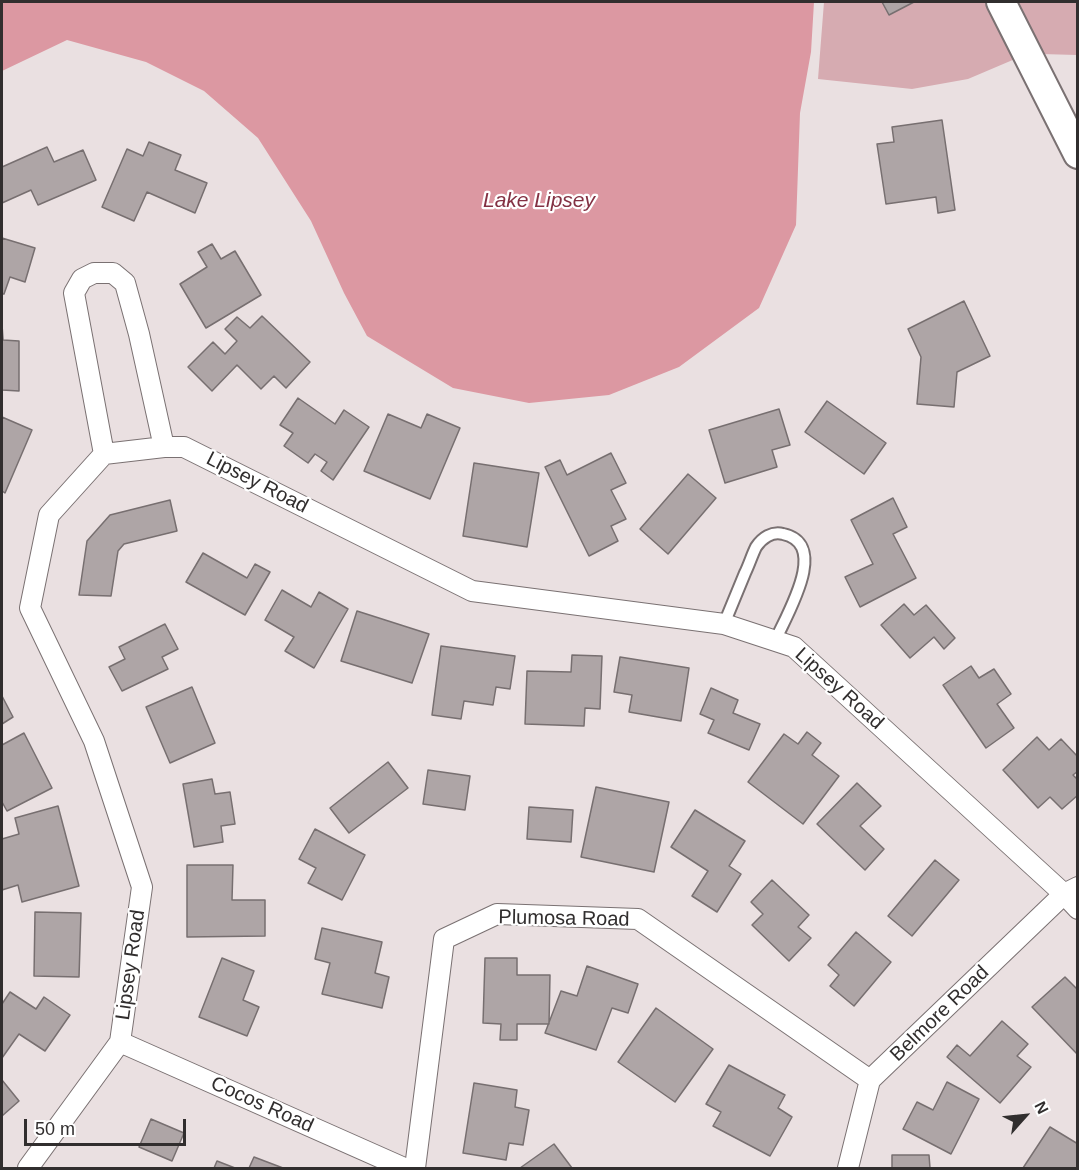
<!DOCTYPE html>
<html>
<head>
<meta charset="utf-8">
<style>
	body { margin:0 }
	#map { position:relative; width:1079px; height:1170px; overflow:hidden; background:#eae0e1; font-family:Arial,sans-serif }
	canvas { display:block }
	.frame { position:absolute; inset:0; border:3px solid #312e2e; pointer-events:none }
	.north { position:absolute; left:995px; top:1086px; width:60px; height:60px; -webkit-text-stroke:4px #fff; paint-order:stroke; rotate:63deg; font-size:16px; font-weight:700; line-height:24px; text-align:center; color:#312e2e }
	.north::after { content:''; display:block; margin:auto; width:21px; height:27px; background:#312e2e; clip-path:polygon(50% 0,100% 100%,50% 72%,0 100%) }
	.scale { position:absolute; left:24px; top:1119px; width:162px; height:27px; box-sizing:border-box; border:3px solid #312e2e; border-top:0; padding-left:8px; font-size:18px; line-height:21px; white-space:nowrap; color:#312e2e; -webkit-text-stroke:4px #fff; paint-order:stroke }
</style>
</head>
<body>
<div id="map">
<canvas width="1079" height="1170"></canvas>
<div class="frame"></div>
<div class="north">N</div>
<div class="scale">50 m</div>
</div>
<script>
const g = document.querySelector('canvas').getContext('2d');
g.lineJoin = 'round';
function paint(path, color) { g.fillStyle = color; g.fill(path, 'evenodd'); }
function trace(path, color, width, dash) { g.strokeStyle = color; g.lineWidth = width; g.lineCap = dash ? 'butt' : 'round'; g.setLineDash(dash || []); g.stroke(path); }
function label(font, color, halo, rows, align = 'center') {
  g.font = font + ' Arial,sans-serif'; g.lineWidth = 4.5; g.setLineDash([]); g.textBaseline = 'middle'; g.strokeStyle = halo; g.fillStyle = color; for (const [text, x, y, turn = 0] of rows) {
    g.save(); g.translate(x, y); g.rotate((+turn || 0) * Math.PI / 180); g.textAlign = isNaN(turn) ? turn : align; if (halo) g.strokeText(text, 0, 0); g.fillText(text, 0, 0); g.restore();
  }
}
paint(new Path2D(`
	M824 2H986L1015 59 968 79 912 89 818 79Z
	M1015 2H1077V55L1041 54Z`), '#d6abb1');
paint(new Path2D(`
	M2 2H814L811 52 800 113 796 225 759 308 679 367 609 395 529 403 453 388 367 336 344 293 311 221 258 138 204 91 146 62 67 40 2 71Z`), '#dc98a2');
const building = new Path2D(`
	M882 2H914L889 15Z
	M942 120 955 210 938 213 936 197 886 204 877 144 894 142 892 127Z
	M149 142 181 155 175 170 207 183 195 213 147 192 134 221 102 207 127 149 143 156Z
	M47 147 54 162 83 150 96 180 38 205 31 190 2 203V167Z
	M2 238 35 248 25 282 10 277 4 294H2Z
	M212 244 221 259 235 251 261 295 206 328 180 284 207 267 198 252Z
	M964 301 990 356 957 372 954 407 917 404 921 357 908 329Z
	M262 316 310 362 286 388 274 376 261 389 237 365 212 391 188 367 213 342 225 354 237 341 225 329 237 317 250 328Z
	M2 324 3 340 19 341V391L2 390Z
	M298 398 335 424 344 410 369 427 333 480 321 471 327 462 315 454 308 463 284 446 293 433 280 425Z
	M827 401 886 443 864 474 805 432Z
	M779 409 790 445 772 450 777 467 725 483 709 430Z
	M388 414 421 428 427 414 460 428 430 499 364 471Z
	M2 417 32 430 5 493 2 491Z
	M611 453 626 483 611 490 626 519 611 526 618 541 589 556 545 467 560 460 567 475Z
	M474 463 539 473 527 547 463 536Z
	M688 474 716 498 668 554 640 529Z
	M893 498 907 527 893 534 916 578 860 607 845 577 873 564 851 520Z
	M170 500 177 531 124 544 118 551 111 596 79 595 87 541 110 515Z
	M203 553 247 578 255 564 270 572 245 615 186 582Z
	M282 590 311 607 319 592 348 609 314 668 285 651 294 637 265 620Z
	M904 604 914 615 926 605 955 638 944 649 934 637 910 658 881 625Z
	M357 611 429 634 412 683 341 661Z
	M165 624 178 649 162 657 168 669 122 691 109 667 125 659 119 647Z
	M441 646 515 656 510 689 496 687 493 705 464 701 461 719 432 715Z
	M572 655 602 656 600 709 585 708 584 726 525 724 527 671 571 672Z
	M620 657 689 668 681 721 629 712 632 695 614 692Z
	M971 666 979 678 994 669 1011 694 997 704 1014 728 986 748 943 685Z
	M192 687 215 743 170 763 146 707Z
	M711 688 738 700 733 713 760 724 749 750 708 733 714 720 700 714Z
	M2 696 13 717 2 724Z
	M807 732 821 743 812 755 839 776 803 824 748 782 784 734 798 744Z
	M24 733 52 788 7 811 2 802V745Z
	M1037 737 1049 750 1061 739 1078 757V771L1073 775 1078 780V795L1062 809 1050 797 1038 808 1003 770Z
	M388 762 408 788 349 833 330 808Z
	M428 770 470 776 465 810 423 804Z
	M212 779 215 794 230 792 235 824 221 826 223 842 194 847 183 784Z
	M857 783 881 806 860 826 884 849 865 870 817 824Z
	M596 787 669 802 654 872 581 857Z
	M58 806 79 886 22 902 18 885 2 890V839L19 834 15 818Z
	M529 807 573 810 571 842 527 839Z
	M695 810 745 841 729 866 741 874 717 912 692 896 708 871 671 847Z
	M315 829 365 855 342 900 308 883 316 868 299 859Z
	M935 860 959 880 912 936 888 916Z
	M187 865H233L232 900H265V936L187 937Z
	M772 880 809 915 798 927 811 938 789 961 752 925 763 914 751 902Z
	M35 912 81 913 79 977 34 976Z
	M322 928 382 942 375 973 389 977 382 1008 322 994 330 963 315 959Z
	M856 932 891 962 854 1006 830 986 839 975 828 965Z
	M222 958 254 971 243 1000 259 1007 247 1036 199 1017Z
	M485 958H517V975H550L549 1024H517V1040H500L501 1024 483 1023Z
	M587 966 638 984 628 1013 612 1008 596 1050 545 1033 561 991 577 996Z
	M1065 977 1078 990V1055L1032 1007Z
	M10 992 36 1009 44 997 70 1015 45 1051 19 1034 2 1058V1004Z
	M656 1008 713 1049 675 1102 618 1062Z
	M1002 1021 1028 1044 1017 1056 1031 1067 1000 1103 947 1057 957 1045 970 1056Z
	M729 1065 785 1095 778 1108 792 1117 770 1156 713 1126 721 1112 706 1104Z
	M2 1080 19 1101 2 1116Z
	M947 1082 979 1099 951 1154 903 1129 917 1102 933 1110Z
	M474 1083 517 1090 515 1107 529 1110 523 1145 509 1143 506 1160 463 1153Z
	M151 1119 184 1133 172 1161 139 1147Z
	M1050 1127 1078 1144V1168H1023Z
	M554 1144 572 1168H520Z
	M892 1155H929L930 1168H892Z
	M254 1157 283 1168H249Z
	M217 1161 235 1168H214Z`);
paint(building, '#aea5a6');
trace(building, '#776f70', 1.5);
const lane = new Path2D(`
	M724 624C731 607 738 590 745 573 749 565 752 555 756 547 762 538 772 531 783 534 830 544 787 614 775 641`);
const street = new Path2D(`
	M104 454 74 293 82 279 94 273H113L125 283 139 334 164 447
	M120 1042 404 1168
	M28 1168 120 1042 142 887 94 741 30 608 49 515 104 454 164 447H184L472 591 724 624 794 647 1064 894 1078 909
	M415 1168 444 939 497 914 638 919 870 1080
	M848 1168 870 1080 1064 894 1078 887`);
const secondary = new Path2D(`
	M1001 2 1078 154`);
trace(lane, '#7a7172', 14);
trace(street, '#7a7172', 22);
trace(secondary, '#7a7172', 32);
trace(lane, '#fff', 10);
trace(street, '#fff', 20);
trace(secondary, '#fff', 28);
label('20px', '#312e2e', '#fff', [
	["Lipsey Road",257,483,27],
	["Lipsey Road",839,689,42],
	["Plumosa Road",564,919,1],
	["Lipsey Road",131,965,-82],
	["Belmore Road",940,1014,-44],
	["Cocos Road",262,1105,24]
]);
label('italic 21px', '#833143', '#fff', [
	["Lake Lipsey",539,201]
]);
</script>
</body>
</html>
